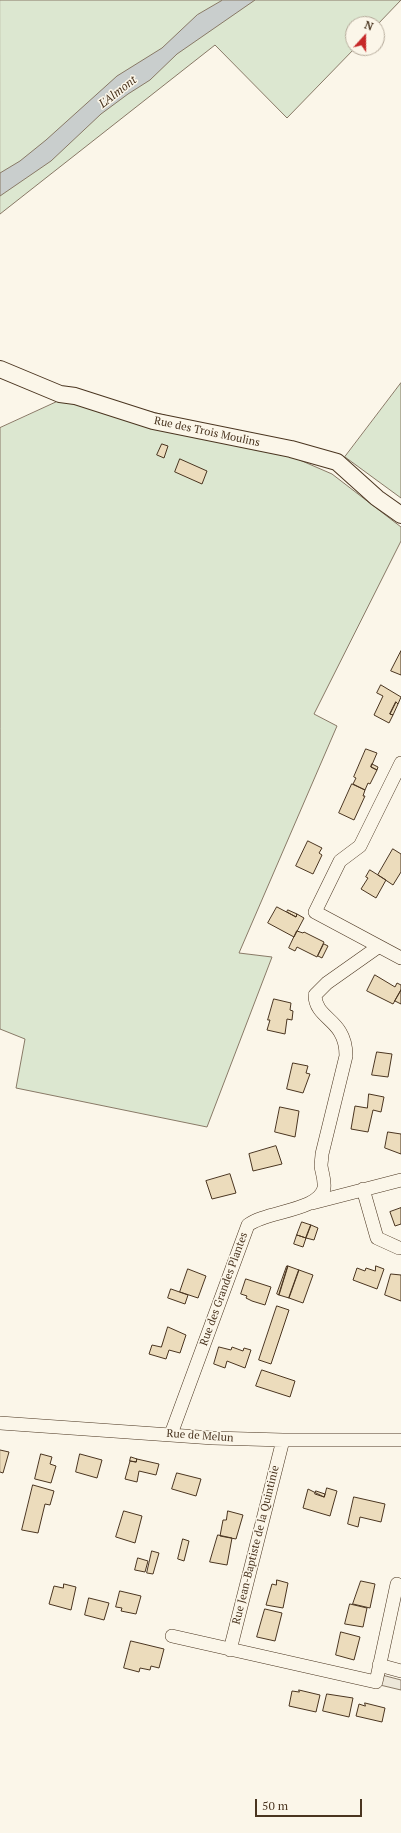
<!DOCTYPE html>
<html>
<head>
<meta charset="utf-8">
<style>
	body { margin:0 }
	#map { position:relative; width:401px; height:1833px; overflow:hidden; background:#fbf6e9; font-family:"PT Serif",serif }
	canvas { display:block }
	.north { position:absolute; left:345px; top:16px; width:40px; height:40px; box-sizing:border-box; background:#fbf6e9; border:1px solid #b4a999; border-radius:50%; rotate:21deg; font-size:11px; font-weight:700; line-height:16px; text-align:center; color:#4a3520 }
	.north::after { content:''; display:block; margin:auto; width:14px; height:18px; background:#c62828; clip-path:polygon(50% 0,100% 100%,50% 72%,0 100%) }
	.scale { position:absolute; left:255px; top:1799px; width:107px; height:18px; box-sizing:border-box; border:2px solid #4a3520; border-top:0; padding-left:5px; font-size:12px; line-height:14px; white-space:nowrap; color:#4a3520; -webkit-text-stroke:3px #fbf6e9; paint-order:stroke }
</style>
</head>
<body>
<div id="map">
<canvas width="401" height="1833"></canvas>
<div class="north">N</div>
<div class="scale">50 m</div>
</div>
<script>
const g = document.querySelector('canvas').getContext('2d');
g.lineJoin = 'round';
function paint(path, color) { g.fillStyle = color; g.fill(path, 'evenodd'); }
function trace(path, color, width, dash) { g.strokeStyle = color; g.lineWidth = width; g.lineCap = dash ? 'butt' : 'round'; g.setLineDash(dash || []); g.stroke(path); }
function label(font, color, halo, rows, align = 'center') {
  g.font = font + ' "PT Serif",serif'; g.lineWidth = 3; g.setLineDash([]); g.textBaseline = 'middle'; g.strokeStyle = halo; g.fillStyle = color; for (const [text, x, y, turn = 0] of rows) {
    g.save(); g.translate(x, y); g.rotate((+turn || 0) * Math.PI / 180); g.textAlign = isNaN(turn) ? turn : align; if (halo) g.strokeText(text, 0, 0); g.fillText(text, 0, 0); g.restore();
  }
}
const green = new Path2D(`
	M0 0H401L377 25 353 24V48H355L287 118 215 45 0 214Z
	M401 383V498L345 457Z
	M76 393 240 434 332 474 401 527V541L314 714 337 726 239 953 272 957 207 1127 16 1088 25 1039 0 1029V428Z`);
paint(green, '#dce7d0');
trace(green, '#887966', 1);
const parking = new Path2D(`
	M382 1675 401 1680V1690L380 1685Z`);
paint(parking, '#ede7d9');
trace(parking, '#887966', 1);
const water = new Path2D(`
	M223 0H255L177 54 150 80 128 94 101 114 51 161 0 196V173L20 161 46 140 117 76 162 48 197 15Z`);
paint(water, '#c9cecd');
trace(water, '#887966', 1);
const building = new Path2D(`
	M162 444 168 446 164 458 157 455Z
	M180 459 207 471 202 484 175 472Z
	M401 651V675L391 671Z
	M381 685 401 697 398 704 396 702 390 714 393 715 389 723 374 715 383 696 377 693Z
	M396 702 398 704 393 715 390 714Z
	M366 749 377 753 371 767 377 770 370 784 368 783 365 790 353 784 356 778 354 777Z
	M372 764 378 767 377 770 371 767Z
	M352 784 365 790 363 796H365L354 820 339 813Z
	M308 841 322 848 319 853 322 855 313 874 296 866Z
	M393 849 401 854V872L393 885 378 875Z
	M370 870 386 880 376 898 361 889 368 878 366 877Z
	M277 907 296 917 297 914 304 918 294 937 268 923Z
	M288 910 297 914 296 917 287 912Z
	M297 931 303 933 304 932 324 942 317 957 297 947 295 951 289 948Z
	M324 944 328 946 322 958 318 956Z
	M375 975 395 987 397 983 401 985V990L393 1004 367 991Z
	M401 990V1004L395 1001Z
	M274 999 291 1003 290 1010 293 1011 292 1020 287 1019 285 1034 267 1030 270 1020H268Z
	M377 1052 392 1054 388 1077 372 1075Z
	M293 1063 308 1066 306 1073 310 1074 303 1093 287 1089Z
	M369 1094 384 1097 381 1112 373 1110 368 1132 351 1129 355 1106 367 1108Z
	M280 1107 299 1111 295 1137 275 1132Z
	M388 1132 401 1134V1154L385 1148Z
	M276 1146 282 1164 253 1171 249 1154Z
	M230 1174 236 1193 212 1199 206 1181Z
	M401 1208V1224L395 1226 390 1212Z
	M302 1222 311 1225 306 1238 297 1235Z
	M311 1225 318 1228 314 1240 306 1238Z
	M297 1235 306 1238 303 1247 294 1244Z
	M287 1266H288L279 1295 277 1294Z
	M288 1266 299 1270 289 1298 279 1295Z
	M376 1266 384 1269 377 1289 353 1280 357 1268 365 1271 366 1268 375 1271Z
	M188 1269 206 1276 198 1298 180 1292Z
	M299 1270 313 1275 303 1303 289 1298Z
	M391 1274 401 1275V1301L385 1295Z
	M246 1279 271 1287 265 1305 252 1301 246 1298 247 1296 241 1294Z
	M171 1289 188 1295 185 1304 168 1298Z
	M277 1306 289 1310 271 1364 259 1360Z
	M168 1327 186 1335 180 1353 169 1350 166 1359 149 1354 152 1345 161 1347Z
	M219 1347 231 1350 232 1347 243 1351 244 1348 251 1350 245 1368 227 1361 225 1368 214 1364Z
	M262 1370 295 1381 290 1397 256 1386Z
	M0 1450 9 1452 3 1473 0 1472Z
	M41 1454 52 1457 50 1464 56 1466 51 1483 35 1479Z
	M80 1454 102 1460 97 1478 76 1472Z
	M131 1457 137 1459 136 1462 130 1461Z
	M137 1459 159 1464 156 1475 139 1471 137 1482 125 1479 130 1461 136 1462Z
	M177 1473 201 1479 196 1496 172 1489Z
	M33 1485 54 1491 50 1505 45 1504 38 1533 22 1530Z
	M327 1488 337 1491 330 1516 303 1508 308 1489 324 1497Z
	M316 1491 325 1494 324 1497 315 1494Z
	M354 1497 385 1504 381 1522 360 1517 358 1527 348 1524Z
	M124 1511 142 1516 135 1543 116 1537Z
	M228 1511 243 1515 236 1539 220 1536 223 1520H226Z
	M218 1535 232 1538 227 1565 210 1562Z
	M183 1539 189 1541 184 1561 178 1559Z
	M152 1551 159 1553 153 1574 147 1573Z
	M138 1558 148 1561 145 1572 135 1570Z
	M277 1580 288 1583 283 1608 266 1605 272 1584 276 1585Z
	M361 1581 375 1584 370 1608 353 1604Z
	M64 1584 76 1587 71 1610 49 1604 54 1586 63 1588Z
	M120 1591 141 1596 136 1614 121 1611 122 1608 116 1607Z
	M89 1598 109 1603 104 1620 85 1615Z
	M350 1604 367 1608 363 1627 345 1624Z
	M265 1609 282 1613 275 1641 257 1637Z
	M341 1632 360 1637 354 1660 336 1655Z
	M131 1641 164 1649 159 1668 151 1666 150 1670 140 1668 139 1672 124 1668Z
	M299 1690 320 1695 316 1712 289 1706 292 1691 299 1692Z
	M327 1694 353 1698 349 1717 323 1711Z
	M365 1703 385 1708 382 1722 356 1716 359 1704 365 1706Z`);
paint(building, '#ecdcbc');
trace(building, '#4a3520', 1);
const minor = new Path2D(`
	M401 763 360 846 340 861 315 912 401 958
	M363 1189 377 1238 399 1248
	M312 1203 401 1180
	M0 1423 213 1438 283 1440H401
	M171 1434 248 1225C266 1211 319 1211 324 1188 325 1180 322 1173 321 1166 321 1162 322 1158 322 1154L346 1056C346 1047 345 1040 340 1032 332 1018 315 1013 315 995L327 983 378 947
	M172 1636 376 1682 397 1584
	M230 1650 283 1440
	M379 1665 401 1671`);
const tertiary = new Path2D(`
	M0 369 60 394 75 396 153 421 291 449 337 462 377 498 401 515`);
trace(minor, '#4a3520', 14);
trace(tertiary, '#4a3520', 18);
trace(minor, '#fbf6e9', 13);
trace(tertiary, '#fbf6e9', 16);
label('11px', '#4a3520', '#fbf6e9', [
	["Rue des Trois Moulins",207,432,12],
	["Rue des Grandes Plantes",224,1289,-70],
	["Rue de Melun",200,1436,4],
	["Rue Jean-Baptiste de la Quintinie",256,1545,-76]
]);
label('italic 12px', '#4a3520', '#fbf6e9', [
	["L'Almont",118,92,-38]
]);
</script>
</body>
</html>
